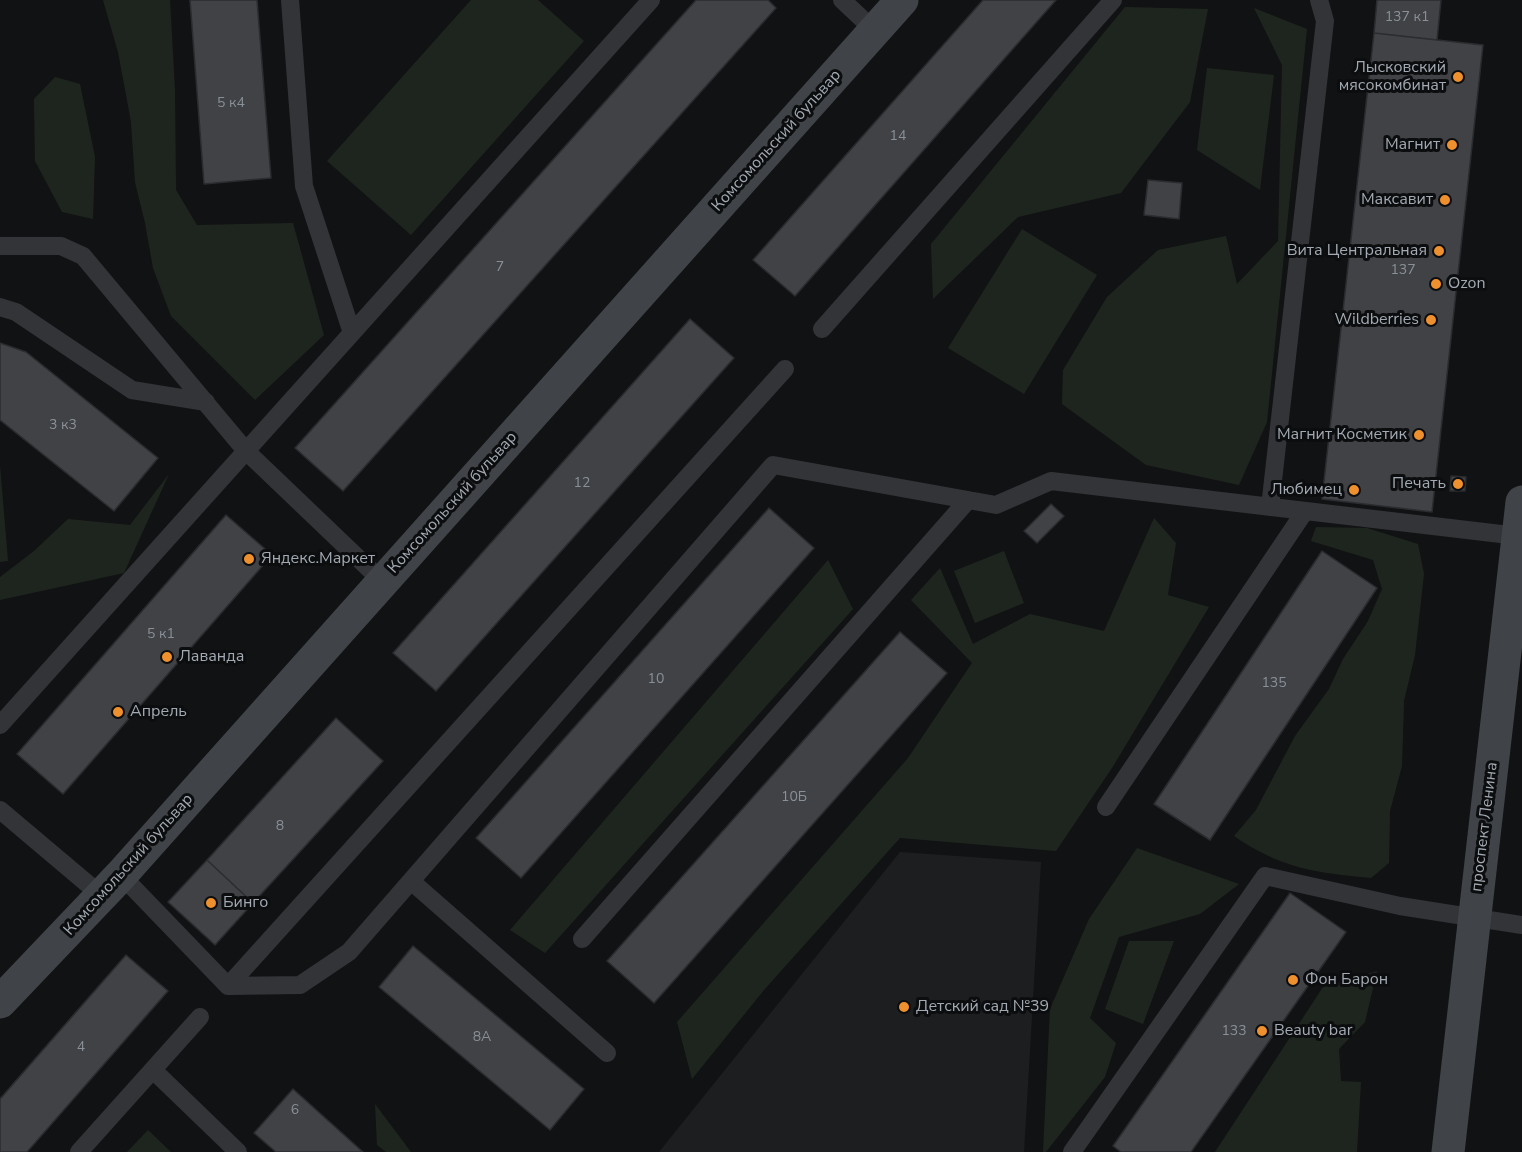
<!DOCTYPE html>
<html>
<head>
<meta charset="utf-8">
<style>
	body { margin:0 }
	canvas { display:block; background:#111213 }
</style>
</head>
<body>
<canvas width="1522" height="1152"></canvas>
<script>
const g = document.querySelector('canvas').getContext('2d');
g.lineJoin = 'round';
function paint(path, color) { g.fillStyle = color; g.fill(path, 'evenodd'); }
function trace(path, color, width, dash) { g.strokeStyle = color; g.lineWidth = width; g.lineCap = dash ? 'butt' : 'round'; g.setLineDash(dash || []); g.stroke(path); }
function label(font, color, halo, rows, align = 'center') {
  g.font = font + ' "Nunito Sans",sans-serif'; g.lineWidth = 6; g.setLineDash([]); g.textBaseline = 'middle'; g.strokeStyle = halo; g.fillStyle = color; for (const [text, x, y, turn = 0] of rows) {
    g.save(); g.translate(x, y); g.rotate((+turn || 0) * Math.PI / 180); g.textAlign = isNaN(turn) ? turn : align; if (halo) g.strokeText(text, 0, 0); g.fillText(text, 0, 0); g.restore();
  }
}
paint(new Path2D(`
	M900 852 1041 862 1024 1152H659Z`), '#1d1e20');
paint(new Path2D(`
	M103 0H170L175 90 176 190 197 225 293 223 324 335 255 400 171 316 153 268 145 223 135 182 131 122 118 52Z
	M471 0H538L584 41 411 235 327 161Z
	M1125 7 1208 9 1190 102 1121 193 1018 217 933 299 931 244Z
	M1254 8 1307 29 1267 422 1239 485 1146 465 1062 404 1063 370 1107 297 1158 250 1226 236 1237 284 1278 241 1282 65Z
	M1207 68 1274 75 1260 190 1197 150Z
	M55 77 80 84 95 157 93 219 62 212 35 161 34 99Z
	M1022 229 1097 275 1024 394 948 348Z
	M0 465 8 561 0 562Z
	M169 474 124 573 0 600V577L34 551 68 519 130 525Z
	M1154 518 1176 543 1168 595 1209 607 1112 768 1056 851 900 838 764 990 692 1079 677 1022 908 758 972 663 911 600 940 568 973 644 1030 614 1104 631Z
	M1316 527 1367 528 1418 544 1424 574 1415 655 1404 701 1402 766 1390 811 1389 863 1371 878C1316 873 1280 868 1234 836L1256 810 1295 736 1329 689 1343 659 1368 621 1382 589 1373 560 1311 541Z
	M1004 551 1024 603 975 623 954 571Z
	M828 560 853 609 545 953 510 930Z
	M1137 848 1239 884 1200 914 1119 937 1090 1018 1116 1043 1105 1077 1046 1152H1043L1050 1009 1089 919Z
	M1129 941H1174L1143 1024 1105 1009Z
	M1377 971 1365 1022 1339 1049 1341 1081 1361 1082 1357 1152H1215L1323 987Z
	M375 1104 411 1152H386L377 1145Z
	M148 1130 171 1152H127Z`), '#1e251e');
const building = new Path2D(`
	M190 0H257L271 178 204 184Z
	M696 0H768L776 8 343 491 295 448Z
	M983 0H1056L795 296 753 260Z
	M1377 0H1441L1437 40 1374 33Z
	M1374 33 1483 45 1432 512 1322 499Z
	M1148 180 1182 183 1179 219 1144 215Z
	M690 319 734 358 436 691 393 653Z
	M0 343 26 352 158 458 114 511 0 420Z
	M1451 476 1466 477 1465 491H1450Z
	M1051 504 1064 516 1037 543 1024 531Z
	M769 508 814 548 521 878 476 838Z
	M226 515 272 555 63 794 17 754Z
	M1322 551 1377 588 1210 840 1154 804Z
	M900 632 947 673 654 1003 607 961Z
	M336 718 383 761 253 903 207 860Z
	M207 860 253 903 215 945 168 902Z
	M1290 893 1346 932 1191 1152H1121L1113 1146Z
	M413 946 584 1089 550 1130 379 987Z
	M126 955 168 991 27 1152H0V1099Z
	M293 1089 363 1152H276L254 1133Z`);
paint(building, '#404246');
trace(building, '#2b2c2f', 1.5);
trace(new Path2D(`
	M290 0 304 186 352 333
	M842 0 875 31
	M0 246H61L83 256 246 451 383 582
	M0 307 16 312 132 390 206 402
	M822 329 1113 0
	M1270 507 1325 21 1319 0
	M0 725 651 0
	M1106 807 1305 511
	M0 810 102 896
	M121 875 228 986 300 985 349 952 773 465 996 505 1051 481 1518 536
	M411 881 607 1053
	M582 939 968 500
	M228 986 785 369
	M153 1070 238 1152
	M79 1152 200 1017
	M1072 1152 1265 876 1400 906 1522 925`), '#323438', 18);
trace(new Path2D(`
	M0 1002 121 875 902 0
	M1448 1152 1522 502`), '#404348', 33);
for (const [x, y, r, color] of [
	[1458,77,6,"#ee902e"],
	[1452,145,6,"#ee902e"],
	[1445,200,6,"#ee902e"],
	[1439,251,6,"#ee902e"],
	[1436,284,6,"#ee902e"],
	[1431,320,6,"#ee902e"],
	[1419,435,6,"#ee902e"],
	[1458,484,6,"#ee902e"],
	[1354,490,6,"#ee902e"],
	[249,559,6,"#ee902e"],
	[167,657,6,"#ee902e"],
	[118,712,6,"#ee902e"],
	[211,903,6,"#ee902e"],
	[1293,980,6,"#ee902e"],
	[904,1007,6,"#ee902e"],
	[1262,1031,6,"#ee902e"]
]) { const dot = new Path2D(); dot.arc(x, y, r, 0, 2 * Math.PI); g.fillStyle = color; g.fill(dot); trace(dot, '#0c0d0e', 2); }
label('14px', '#8a9098', null, [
	["137 к1",1407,18],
	["5 к4",231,104],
	["14",898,137],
	["7",500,268],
	["137",1403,271],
	["3 к3",63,426],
	["12",582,484],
	["5 к1",161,635],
	["10",656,680],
	["135",1274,684],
	["10Б",794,798],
	["8",280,827],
	["133",1234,1032],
	["8А",482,1038],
	["4",81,1048],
	["6",295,1111]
]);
label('16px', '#a3aab3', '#0c0d0e', [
	["Лысковский",1446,68],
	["мясокомбинат",1446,86],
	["Магнит",1440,145],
	["Максавит",1433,200],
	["Вита Центральная",1427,251],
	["Ozon",1448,284,"left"],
	["Wildberries",1419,320],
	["Магнит Косметик",1407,435],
	["Печать",1446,484],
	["Любимец",1342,490],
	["Яндекс.Маркет",261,559,"left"],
	["Лаванда",179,657,"left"],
	["Апрель",130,712,"left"],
	["Бинго",223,903,"left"],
	["Фон Барон",1305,980,"left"],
	["Детский сад №39",916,1007,"left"],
	["Beauty bar",1274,1031,"left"]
], 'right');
label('16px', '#a3aab3', '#0c0d0e', [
	["Комсомольский бульвар",777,141,-48],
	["Комсомольский бульвар",453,503,-48],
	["проспект Ленина",1485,827,-83],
	["Комсомольский бульвар",129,865,-48]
]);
</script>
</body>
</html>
